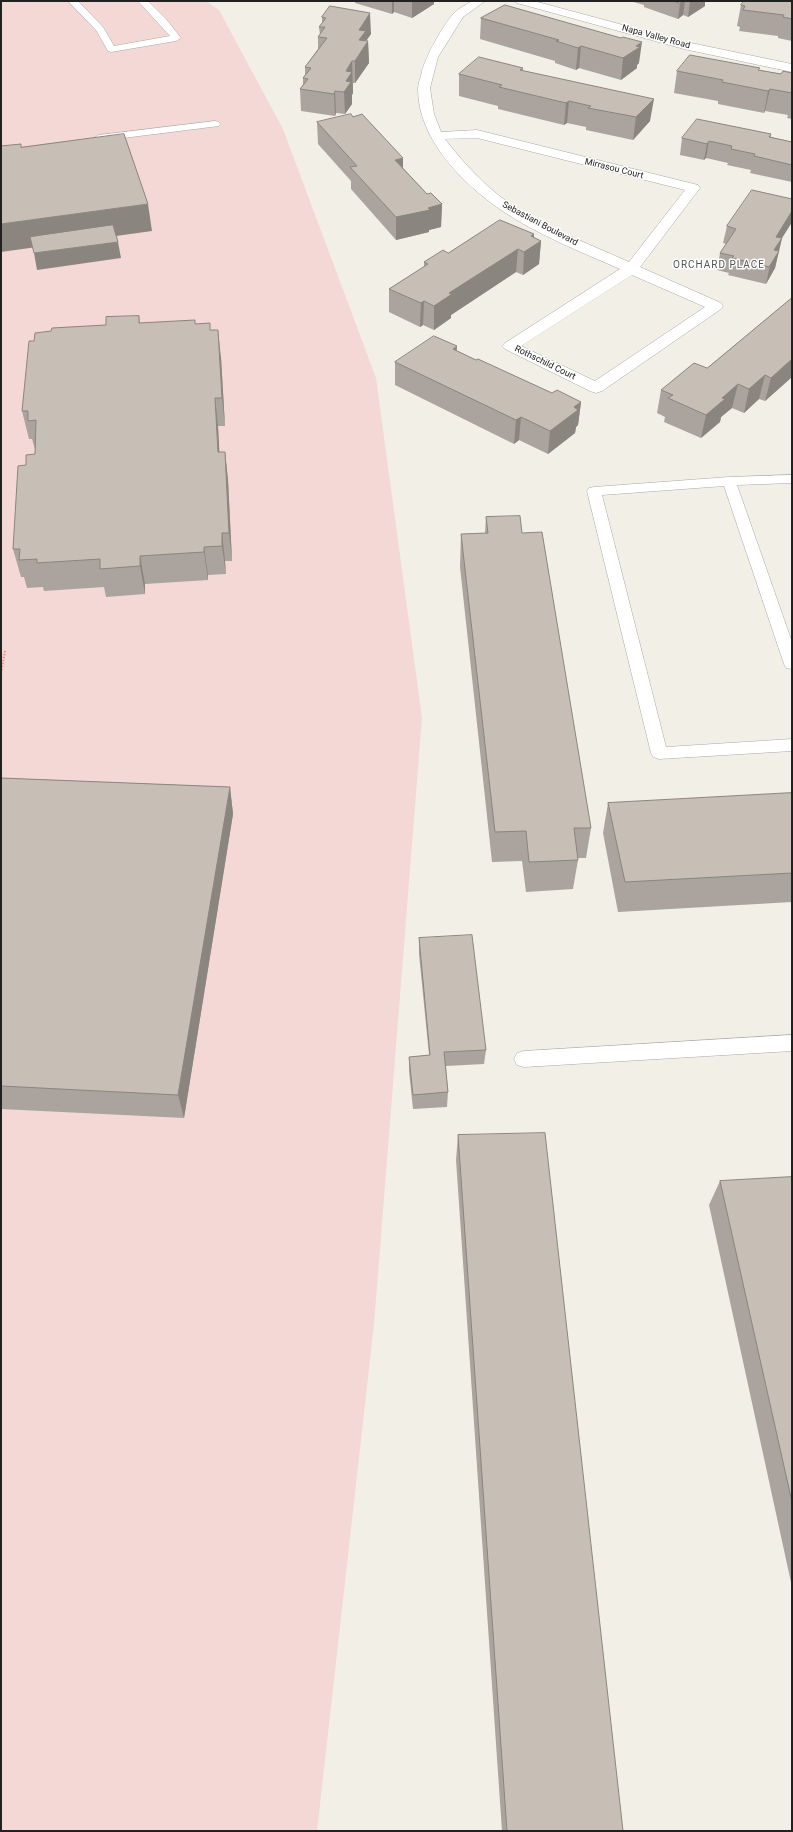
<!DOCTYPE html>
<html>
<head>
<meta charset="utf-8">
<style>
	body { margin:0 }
	#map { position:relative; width:793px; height:1832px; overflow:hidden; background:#f2efe7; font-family:Roboto,sans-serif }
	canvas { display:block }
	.frame { position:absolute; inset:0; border:2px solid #212121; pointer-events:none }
</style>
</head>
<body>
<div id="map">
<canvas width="793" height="1832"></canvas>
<div class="frame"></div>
</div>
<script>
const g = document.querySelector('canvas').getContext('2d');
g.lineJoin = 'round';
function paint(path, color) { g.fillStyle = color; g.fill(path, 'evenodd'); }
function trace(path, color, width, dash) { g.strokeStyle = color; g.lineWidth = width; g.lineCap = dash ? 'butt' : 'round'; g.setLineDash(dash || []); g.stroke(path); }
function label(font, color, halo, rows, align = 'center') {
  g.font = font + ' Roboto,sans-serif'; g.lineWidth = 3; g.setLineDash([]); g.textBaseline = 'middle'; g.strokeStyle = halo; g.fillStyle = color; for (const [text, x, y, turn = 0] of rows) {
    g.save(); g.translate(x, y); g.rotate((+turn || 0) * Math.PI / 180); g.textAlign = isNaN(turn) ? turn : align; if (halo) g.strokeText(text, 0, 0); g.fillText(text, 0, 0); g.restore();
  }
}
paint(new Path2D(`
	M1 1H206L219 10 283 129 376 378 422 718 374 1324 317 1831H1Z`), '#f3d8d6');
const lane = new Path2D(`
	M68 1H78L103 27 114 46 170 36 138 1H148L166 19 181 38 176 41 111 52 108 51 96 30Z
	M215 121 219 122 220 124 219 126 99 141 94 138 99 135Z
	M792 475V483L737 485 792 642V669L786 668 784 664 724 486 602 495 666 747 792 739V751L659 759 653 757 651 753 587 491 589 488 594 487 729 477Z
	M792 1035V1051L524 1067 517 1065 514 1059 517 1053 524 1051Z`);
const street = new Path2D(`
	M472 1H485L463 17 438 57 430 88 434 114 441 132 477 130 698 185 700 188 640 267 721 303 723 306 721 309 602 391 596 393 590 391 505 349 502 346 505 343 620 269C581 252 536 234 501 210 462 183 418 139 418 89 418 83 421 77 422 71 427 54 442 27 454 13 459 8 466 5 472 1ZM477 138 685 190 629 262C591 245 545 227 510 204 485 186 464 164 445 139ZM632 275 705 307 595 381 521 346Z
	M515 1H534L686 42 792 64V72L684 49 517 3Z`);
trace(lane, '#a8a8a8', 1);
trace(street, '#a8a8a8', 1);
trace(new Path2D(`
	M1 673 5 651`), '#ff806b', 2, [1.5, 1.5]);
paint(lane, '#fff');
paint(street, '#fff');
paint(new Path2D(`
	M355 1H434V4L412 18 394 12 392 14 355 3Z
	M630 1H705V6L688 17 683 15 678 19 644 7V5Z
	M792 1V41L778 38V36L739 31 740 27 737 26 741 5Z
	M505 5 639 63 637 65V68L621 80 579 68 576 70 555 63V61L480 39 481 18Z
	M330 6 371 34 366 41H368L369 63 355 83H353V93L352 95V104L345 114 336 113 335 116 301 111 300 89 303 85V78L305 75V67L318 49V37L320 35 319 27 322 23V17Z
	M523 68V71L650 121 633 140 586 130V127L567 123 564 125 498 109V106L459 96V74Z
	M759 70 781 74 792 73V119L787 118 788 115 765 111 764 113 718 104V101L674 93 677 71Z
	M317 122 403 168 427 194 442 204 441 227 429 230V232L396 240 351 189V181L318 144Z
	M771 134V137L792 142V182L750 173 751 170 727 165 728 163 706 158 704 160 680 155 682 138Z
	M792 199V222L782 238 775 268 766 284 728 275 729 273 717 270 720 253 726 244 723 243 727 226Z
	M534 234V238L541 241 539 264 523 275 516 272 451 315V318L434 330 423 325 420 327 389 312V289L424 267V262L448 253Z
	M792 298V377L765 401 759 399 744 413 732 408 721 417 720 422 701 438 664 422 665 417 657 413 661 390 707 368Z
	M139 316 140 323 196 324 210 330 221 358 225 426H218L219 452H225L228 480 232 561H225L226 574 208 575V580L145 584V594L106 597 104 587 44 591 43 587 27 588 24 577H21L13 549 26 465 35 454V449L32 439H29L22 411 34 341 106 325Z
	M457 351 476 360 552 393 581 402 578 425 576 427 575 433 548 454 519 440 514 444 395 385V362Z
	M486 517 522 533 591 828 586 858H578V860L573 889 526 892 522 861 492 862 460 567 461 534H485Z
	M1 778 230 787 233 814 184 1118 1 1109Z
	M792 793V902L618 912 603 833 608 803Z
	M419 938 486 1050 484 1064 446 1066 448 1092 447 1107 413 1109 409 1071V1057L429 1055 419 954Z
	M458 1135 623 1831H502L456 1160Z
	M792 1177V1587L709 1205 720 1181Z`), '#aba39d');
paint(new Path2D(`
	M392 1H394V12L392 14Z
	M412 1H434V4L412 18Z
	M684 1H685L683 15 678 19 680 3Z
	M690 1H705V6L688 17Z
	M370 13 371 34 366 41V45L368 41 369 63 355 83V61L359 30Z
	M642 42 639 63 637 65V68L621 80 623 58 636 46Z
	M581 46 579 68 576 70 578 48Z
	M352 61 353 93 352 95V104L345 114 344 92 346 71Z
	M770 89 765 111 764 113 768 91Z
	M335 91 336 113 335 116 334 94Z
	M654 99 650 121 633 140 636 117Z
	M569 101 567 123 564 125 566 103Z
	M709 141 706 158 704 160 707 144Z
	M403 158V180L395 160Z
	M148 204 152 231 1 252V224Z
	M442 204 441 227 429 230V232L396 240V217L428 208Z
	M792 211V222L782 238 775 268 766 284 776 237Z
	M534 234V246L541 241 539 264 523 275 524 252 531 236Z
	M118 242 121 258 37 270 34 253Z
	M518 249 516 272 451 315V318L434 330V306L449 293Z
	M424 301 423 325 420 327 421 303Z
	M218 330 221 358 225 426 222 398Z
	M457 346 456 370 453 349Z
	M792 359V377L765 401 771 378Z
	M765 375 759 399 744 413 749 389Z
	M738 384 732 408 721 417 720 422 701 438 706 415 722 398Z
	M215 398 218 426 221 480 218 452Z
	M581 402 578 425 576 427 575 433 548 454 550 431 574 407Z
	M521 417 519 440 514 444 516 420Z
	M225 452 228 480 232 561 229 533Z
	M222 533 225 561 226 574 222 546Z
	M204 547 208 575V580L204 552Z
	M140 556 145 584V594L140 566Z
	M230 787 233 814 184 1118 178 1095Z`), '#8b857f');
const building = new Path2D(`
	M673 1H684L680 3Z
	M744 1H792V19L783 17 784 15 743 10 745 6 741 5Z
	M505 5 621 38 623 37 642 42 636 46 640 47 623 58 581 46 578 48 556 41 559 40 481 18Z
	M330 6 370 13 359 30 366 31 359 40 368 41 355 61H352L346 71 352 72 346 81 351 82 344 92 335 91 334 94 300 89 308 79 303 78 311 68 305 67 327 38 318 37 325 27H319L326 18 322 17Z
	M690 55 760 68 758 70 781 74 783 71 792 73V93L770 89 768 91 722 82 723 80 677 71Z
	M479 57 523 68 520 70 654 99 636 117 588 108 591 106 569 101 566 103 499 87 502 85 459 74Z
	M351 114 353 117 362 114 403 158 395 160 427 194 431 193 442 204 428 208 430 210 396 217 350 167 357 166 317 122Z
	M697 119 771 134 769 137 792 142V165L754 156 755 154 731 149 732 146 709 141 707 144 682 138Z
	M124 134 148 204 1 224V146L21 144V147Z
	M752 190 792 199V211L776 237 782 238 774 250 779 251 769 267 732 258 734 256 720 253 736 229 727 226Z
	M500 220 534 234 531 236 541 241 524 252 518 249 449 293 452 294 434 306 424 301 421 303 389 289 428 264 424 262 443 250 448 253Z
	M113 225 118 242 34 253 30 237Z
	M792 298V359L771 378 765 375 749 389 738 384 722 398 725 399 706 415 668 398 673 395 661 390 694 363 707 368Z
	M139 316V323L195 320V324L210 323V330H218L222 398H215L218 452H225L229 533H222V546L204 547V552L140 556V566L100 569V559L37 563V559L19 560 20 549H13L18 466 26 465V455L35 454 36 420 28 421V411H22L29 341H34L35 333 51 331 52 328 106 325V317Z
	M434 336 457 346 453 349 476 360 478 359 552 393 557 390 581 402 574 407 578 410 550 431 521 417 516 420 395 362Z
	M520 516 522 533 542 532 591 828H574L578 860 529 862 526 831 495 832 461 534 488 533 486 517Z
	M1 778 230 787 178 1095 1 1086Z
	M792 793V873L625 882 608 803Z
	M472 935 486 1050 444 1052 448 1092 413 1095 409 1057 430 1055 419 938Z
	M545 1133 623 1831H507L458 1135Z
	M792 1177V1502L720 1181Z`);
paint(building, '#c7beb6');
trace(building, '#8b857f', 1);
label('9px', '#212121', '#fff', [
	["Napa Valley Road",656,37,15],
	["Mirrasou Court",614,169,14],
	["Sebastiani Boulevard",540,224,28],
	["Rothschild Court",545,363,26]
]);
g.letterSpacing = '1px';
label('10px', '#545454', '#fff', [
	["ORCHARD PLACE",719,265]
]);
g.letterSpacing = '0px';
</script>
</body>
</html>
